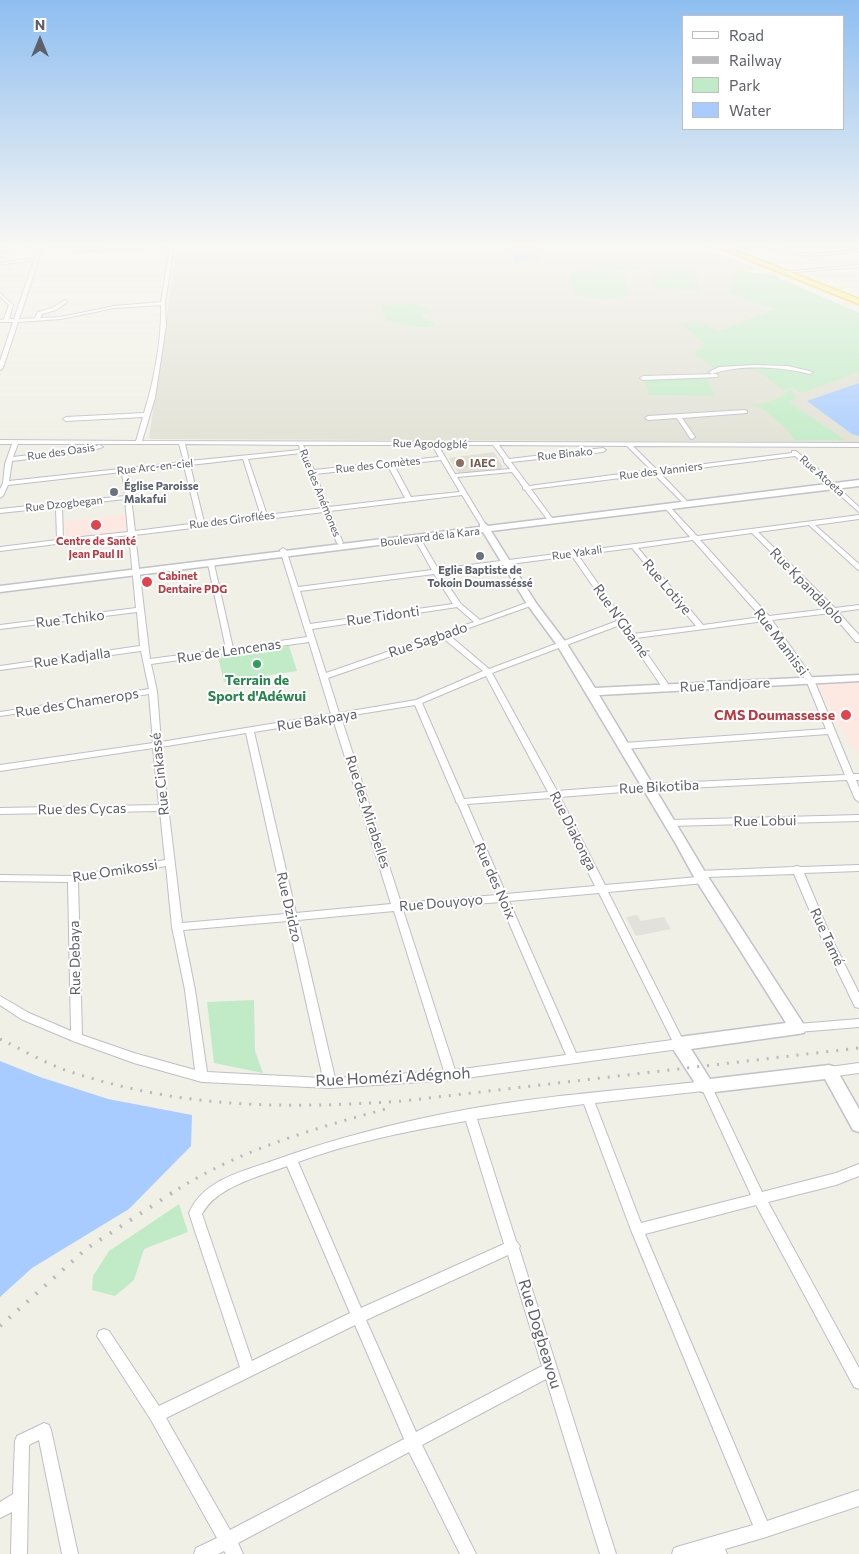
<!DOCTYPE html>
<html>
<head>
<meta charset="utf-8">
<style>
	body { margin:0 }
	#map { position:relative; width:859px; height:1554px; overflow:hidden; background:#f1f0e6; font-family:Commissioner,sans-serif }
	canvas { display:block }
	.legend { position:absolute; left:682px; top:15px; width:162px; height:115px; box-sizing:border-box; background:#fff; border:1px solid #bebfc3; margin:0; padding:6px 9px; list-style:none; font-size:15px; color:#5d6068 }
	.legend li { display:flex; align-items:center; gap:10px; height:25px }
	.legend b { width:25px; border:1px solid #bebfc3 }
	.north { position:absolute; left:15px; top:15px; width:50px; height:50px; -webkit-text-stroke:4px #fff; paint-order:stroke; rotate:0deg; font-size:14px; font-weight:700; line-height:20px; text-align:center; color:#5d6068 }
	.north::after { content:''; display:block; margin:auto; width:18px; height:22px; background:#5d6068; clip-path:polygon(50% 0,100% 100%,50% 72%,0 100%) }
</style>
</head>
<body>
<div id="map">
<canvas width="859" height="1554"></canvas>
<ul class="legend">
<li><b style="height:6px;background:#fff"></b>Road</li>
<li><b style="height:6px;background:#b9b9bb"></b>Railway</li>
<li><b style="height:14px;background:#c0ebc6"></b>Park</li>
<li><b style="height:14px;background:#a8ccff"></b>Water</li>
</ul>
<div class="north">N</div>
</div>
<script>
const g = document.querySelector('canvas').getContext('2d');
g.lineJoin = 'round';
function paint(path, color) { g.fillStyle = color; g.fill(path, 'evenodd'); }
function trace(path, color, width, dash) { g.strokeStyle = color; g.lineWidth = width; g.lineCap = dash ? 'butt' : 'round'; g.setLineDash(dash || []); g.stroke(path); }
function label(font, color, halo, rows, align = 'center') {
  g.font = font + ' Commissioner,sans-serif'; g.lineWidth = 4; g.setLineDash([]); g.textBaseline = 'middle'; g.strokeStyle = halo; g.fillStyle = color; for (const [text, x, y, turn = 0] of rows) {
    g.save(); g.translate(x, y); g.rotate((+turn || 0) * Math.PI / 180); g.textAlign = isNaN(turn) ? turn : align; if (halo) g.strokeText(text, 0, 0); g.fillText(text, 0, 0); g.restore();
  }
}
paint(new Path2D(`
	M637 915 641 921 664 917 671 929 636 936 626 917Z`), '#e2e2da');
paint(new Path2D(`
	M177 246H697L754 267 748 272 772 275 859 313V442L152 439 149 438Z
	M494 452 503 467 501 469 459 474 449 458Z`), '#e1e0d4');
paint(new Path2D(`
	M126 514 129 531 66 537 64 521Z
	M817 682H859V756L855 747H851L842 727H839Z`), '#fee9e2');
paint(new Path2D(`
	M594 263 642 265 641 270 593 268Z
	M595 269 613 270 623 273 630 295 607 299 575 295 569 273Z
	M652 269 694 270 700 290 656 288Z
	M737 271 772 275 859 313V372L802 393 792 388 783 390 760 372 743 369 716 370 695 355V351L702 348 705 344 680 323H704L717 332 776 309 727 293Z
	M415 304 433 311 422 316V318L434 323V327H419L387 321 380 305Z
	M644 378 707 379 714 396 649 395Z
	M788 390H793L796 398 789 402 845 440H794L786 428 762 408 749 404C761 404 783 400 788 390Z
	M289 646 297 671 224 682 218 657Z
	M254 1000 255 1051 263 1073 214 1063 207 1002Z
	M179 1204 188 1232 144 1249 134 1280 115 1296 92 1290 93 1276 109 1251Z`), '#c0ebc6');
paint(new Path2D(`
	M510 246H533L539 260 515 261Z
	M859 383V436L852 434 807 401Z
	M0 1061 40 1077 108 1099 192 1115 191 1146 129 1209 32 1268 0 1297Z`), '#a8ccff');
const street = new Path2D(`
	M15 246H19L0 257V254Z
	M39 246H43L19 319 35 318 38 312 52 308 65 300 67 302 56 310 42 314 40 318 61 317 114 306 161 302 170 246H174L165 303 166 325 155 398 142 441 859 443V447L633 446 657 470 792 453V451H796L818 469 859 507V512L795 456 660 473 686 500 687 501 684 503 682 502 654 474 531 489 552 518 549 520 547 519 525 490 523 489V487L512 472 457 477 486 525 485 526H481L462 495 330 511 343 543 340 545 337 543 324 512 135 535 150 659 226 649 208 564 211 562 214 564 233 648 307 637 280 550 283 548 286 550 298 587 432 570 414 538 417 536 420 538 438 569 690 537 665 508V506H669L697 536 859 515V519L815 525 859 564V570L857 569 809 525 758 532 835 608 859 605V609L838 612 859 635V642H856L831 613 772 620 814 680 853 774H859V780H856L859 788V802L855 799 847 780 648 790 560 797 605 885 698 877 694 874 696 872 699 871 793 867 797 866 801 867 859 865V871L804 873 831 937 859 993V1008L855 1007 821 937 794 874 706 877 709 880 707 882 704 883 608 892 685 1044 683 1047 679 1049 451 1080 330 1088 202 1082 134 1063 73 1041 21 1019 0 1005V996L29 1013 71 1031 68 882 0 881V875L73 876 165 860 160 811 0 814V808L159 805 153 748 0 771V765L153 743 149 694 0 716V712L149 689 141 651 0 670V666L140 646 137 612 0 629V625L136 608 129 535 0 551V547L57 540 56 507 0 513V509L125 496 122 472 8 485 3 496 0 498V489L3 483 5 464 12 444H0V440L136 441 143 417 66 421 63 419 66 417 144 413C154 382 162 337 161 305L114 308 61 319 18 322 3 368 0 370V361L13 322H0V320L4 319 9 305 0 296V293L13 305 9 319H14L34 260 0 265V263L34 258ZM18 444H179L184 462 9 481 12 461 88 452 103 447 100 445 88 448 13 457ZM185 444 299 445 300 450 189 461ZM303 445H432L439 457 314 470ZM438 445H493L504 460V462L510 469 455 474ZM499 445 627 446 651 470 529 486 511 462 603 452 606 450 603 448 509 459ZM301 453 323 508 267 515 248 459ZM243 459 261 516 204 522 190 465ZM441 460 460 492 411 497 394 465ZM184 466 198 523 135 531 128 472ZM388 466 405 498 329 507 315 474ZM125 499 128 532 63 539 62 506ZM752 533 828 609 769 616 700 540ZM693 540 761 617 703 625 638 548ZM632 548 696 626 633 634 578 555ZM572 556 617 621 489 669 449 635 536 604 532 602H529L480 620 461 604 440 573ZM434 574 453 604 310 624 300 591ZM457 607 474 622 326 673 312 629ZM765 621 806 680 826 729 624 743 620 746 624 749 828 734 845 775 648 784 557 791 492 673 620 625 664 690H667L671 688 636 638ZM443 638 483 671 416 700 339 713 328 678ZM309 642 331 714 161 742 157 691 151 664ZM486 676 548 792 464 799 422 703ZM415 705 456 801V802L458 804 497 895 401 903 341 717ZM333 719 391 904 296 913 254 732ZM246 733 286 914 182 923 161 747ZM551 798 595 886 506 894 467 804ZM166 866 172 927 185 990 195 1070 134 1053 82 1035 78 882ZM599 893 672 1040 576 1053 509 901ZM500 902 566 1055 455 1070 403 910ZM394 911 444 1071 335 1078 298 920ZM288 921 323 1078 207 1072 195 990 183 930Z
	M149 246H162L80 252 78 251Z
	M769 246C779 245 789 253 799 253 819 255 840 251 859 249V251C829 254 797 262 769 246Z
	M859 265V267L784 273 782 272Z
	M754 365 788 366 813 372 810 374C781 367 741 364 712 374L709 372 719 367Z
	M716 374 718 375V377L643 380 640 378 643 376Z
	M745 410 747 411V413L682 418 695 437 692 439 690 438 677 418 648 420 645 418 648 416Z
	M859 815V821L670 826 665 823 670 820Z
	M859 1019V1027L798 1032 794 1031 792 1028 794 1025 798 1024Z
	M859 1063V1073L829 1077 825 1075 823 1072 825 1069 829 1067Z
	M706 1081 710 1083 762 1192 836 1173 859 1164V1176L836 1185 768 1202 859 1368V1389L854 1387 756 1205 645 1234 767 1521 859 1490V1506L763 1538 725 1549 727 1554H672L674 1548 680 1546 753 1525 631 1230 584 1104 477 1119 516 1241 520 1246 519 1248 616 1554H600L546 1379 422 1445 476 1554H460L409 1452 238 1543 243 1554H226L224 1551 218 1554H194L196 1548 217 1538 151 1420 97 1336 99 1331 104 1329 109 1331 159 1406 240 1367 189 1213C203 1180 241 1172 272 1161 336 1138 402 1121 469 1109 547 1095 627 1090 706 1081ZM703 1091 751 1195 641 1223 595 1103ZM466 1121 504 1244 361 1308 298 1162C352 1142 409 1131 466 1121ZM287 1166 350 1313 252 1361 202 1214C217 1186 259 1177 287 1166ZM508 1255 542 1366 416 1432 366 1320ZM355 1325 404 1439 230 1530 166 1418Z
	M44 1423 49 1425 51 1430 78 1554H62L39 1440 29 1445 27 1554H11L12 1512 0 1518V1502L13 1494 15 1441 17 1436Z`);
const secondary = new Path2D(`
	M859 480V486L491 531 536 603 567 644 595 688 859 675V681L599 695 705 872 806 1028 804 1033 798 1034 691 1049 710 1079 829 1065 835 1067 859 1109V1132L853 1130 825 1079 706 1093 700 1091 673 1049 671 1044 673 1039 679 1037 786 1023 694 877 676 844 557 645 527 604 483 532 0 592V586L480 527V523L483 522 488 526Z`);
const highway = new Path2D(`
	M715 246H724L859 299V304Z`);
trace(street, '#bdbfc6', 2);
trace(secondary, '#c0c2ca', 3);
trace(highway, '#f7ce00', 3);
paint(street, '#fff');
paint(secondary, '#fff');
paint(highway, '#fff38f');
trace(new Path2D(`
	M6 359 46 246`), '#b9b9bb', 1, [0.5, 3]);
trace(new Path2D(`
	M0 375 6 358`), '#b9b9bb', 2, [0.5, 4]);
trace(new Path2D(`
	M0 1039C21 1049 43 1062 65 1070 181 1109 283 1109 403 1101L859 1048
	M170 1194C240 1149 310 1130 389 1108`), '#b9b9bb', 3, [2, 8]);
trace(new Path2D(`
	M0 1326 86 1249 172 1193`), '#b9b9bb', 4, [2, 10]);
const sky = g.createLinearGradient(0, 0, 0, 463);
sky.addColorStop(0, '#8ebef1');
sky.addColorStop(0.53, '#f9f8f4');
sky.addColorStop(1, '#f9f8f400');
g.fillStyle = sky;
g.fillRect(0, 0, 859, 463);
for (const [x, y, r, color] of [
	[460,463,5,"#8d6e63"],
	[114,492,5,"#6b7280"],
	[96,525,6,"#e0444e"],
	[480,556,5,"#6b7280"],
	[147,582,6,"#e0444e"],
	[257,664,5,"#2e9e5b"],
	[846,715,6,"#e0444e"]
]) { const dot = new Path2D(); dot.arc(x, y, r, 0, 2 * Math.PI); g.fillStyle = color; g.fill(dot); trace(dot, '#fff', 2); }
label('11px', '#5d6068', '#fff', [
	["Rue Agodogblé",430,444,1],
	["Rue des Oasis",61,452,-8],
	["Rue Binako",565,454,-6],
	["Rue des Comètes",378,465,-6],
	["Rue Arc-en-ciel",155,467,-6],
	["Rue des Vanniers",661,471,-7],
	["Rue Atoeta",822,476,41],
	["Rue des Anémones",320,493,68],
	["Rue Dzogbegan",64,504,-6],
	["Rue des Giroflées",232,520,-7],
	["Boulevard de la Kara",430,537,-7],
	["Rue Yakali",577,553,-8]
]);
label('bold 11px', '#785e54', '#fff', [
	["IAEC",470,463]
], 'left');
label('bold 11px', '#5b616d', '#fff', [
	["Église Paroisse",124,486],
	["Makafui",124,499],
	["Eglie Baptiste de",480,570,"center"],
	["Tokoin Doumasséssé",480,583,"center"]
], 'left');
label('bold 11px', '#be3a42', '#fff', [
	["Centre de Santé",96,541],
	["Jean Paul II",96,554],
	["Cabinet",158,576,"left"],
	["Dentaire PDG",158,589,"left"]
]);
label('14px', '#5d6068', '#fff', [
	["Rue Kpandalolo",807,586,46],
	["Rue Lotiye",667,587,50],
	["Rue Tidonti",383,616,-8],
	["Rue Tchiko",70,619,-7],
	["Rue N'Gbamé",621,621,55],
	["Rue Sagbado",428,640,-19],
	["Rue Mamissi",781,642,53],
	["Rue de Lencenas",229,651,-8],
	["Rue Kadjalla",72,658,-8],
	["Rue Tandjoare",725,685,-3],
	["Rue des Chamerops",77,703,-9],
	["Rue Bakpaya",317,720,-9],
	["Rue Cinkassé",160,774,-96],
	["Rue Bikotiba",659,787,-3],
	["Rue des Cycas",82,809,-1],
	["Rue des Mirabelles",368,812,72],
	["Rue Lobui",765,821,-1],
	["Rue Diakonga",573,831,63],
	["Rue Omikossi",115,871,-9],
	["Rue des Noix",495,881,66],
	["Rue Douyoyo",441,903,-5],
	["Rue Dzidzo",289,907,77],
	["Rue Tamé",827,937,65],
	["Rue Debaya",75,958,-91]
]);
label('bold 14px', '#27864d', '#fff', [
	["Terrain de",257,680],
	["Sport d'Adéwui",257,696]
]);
label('bold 14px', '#be3a42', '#fff', [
	["CMS Doumassesse",835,715]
], 'right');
label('16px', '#5d6068', '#fff', [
	["Rue Homézi Adégnoh",393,1077,-3],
	["Rue Dogbeavou",540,1334,73]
]);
</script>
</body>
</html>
